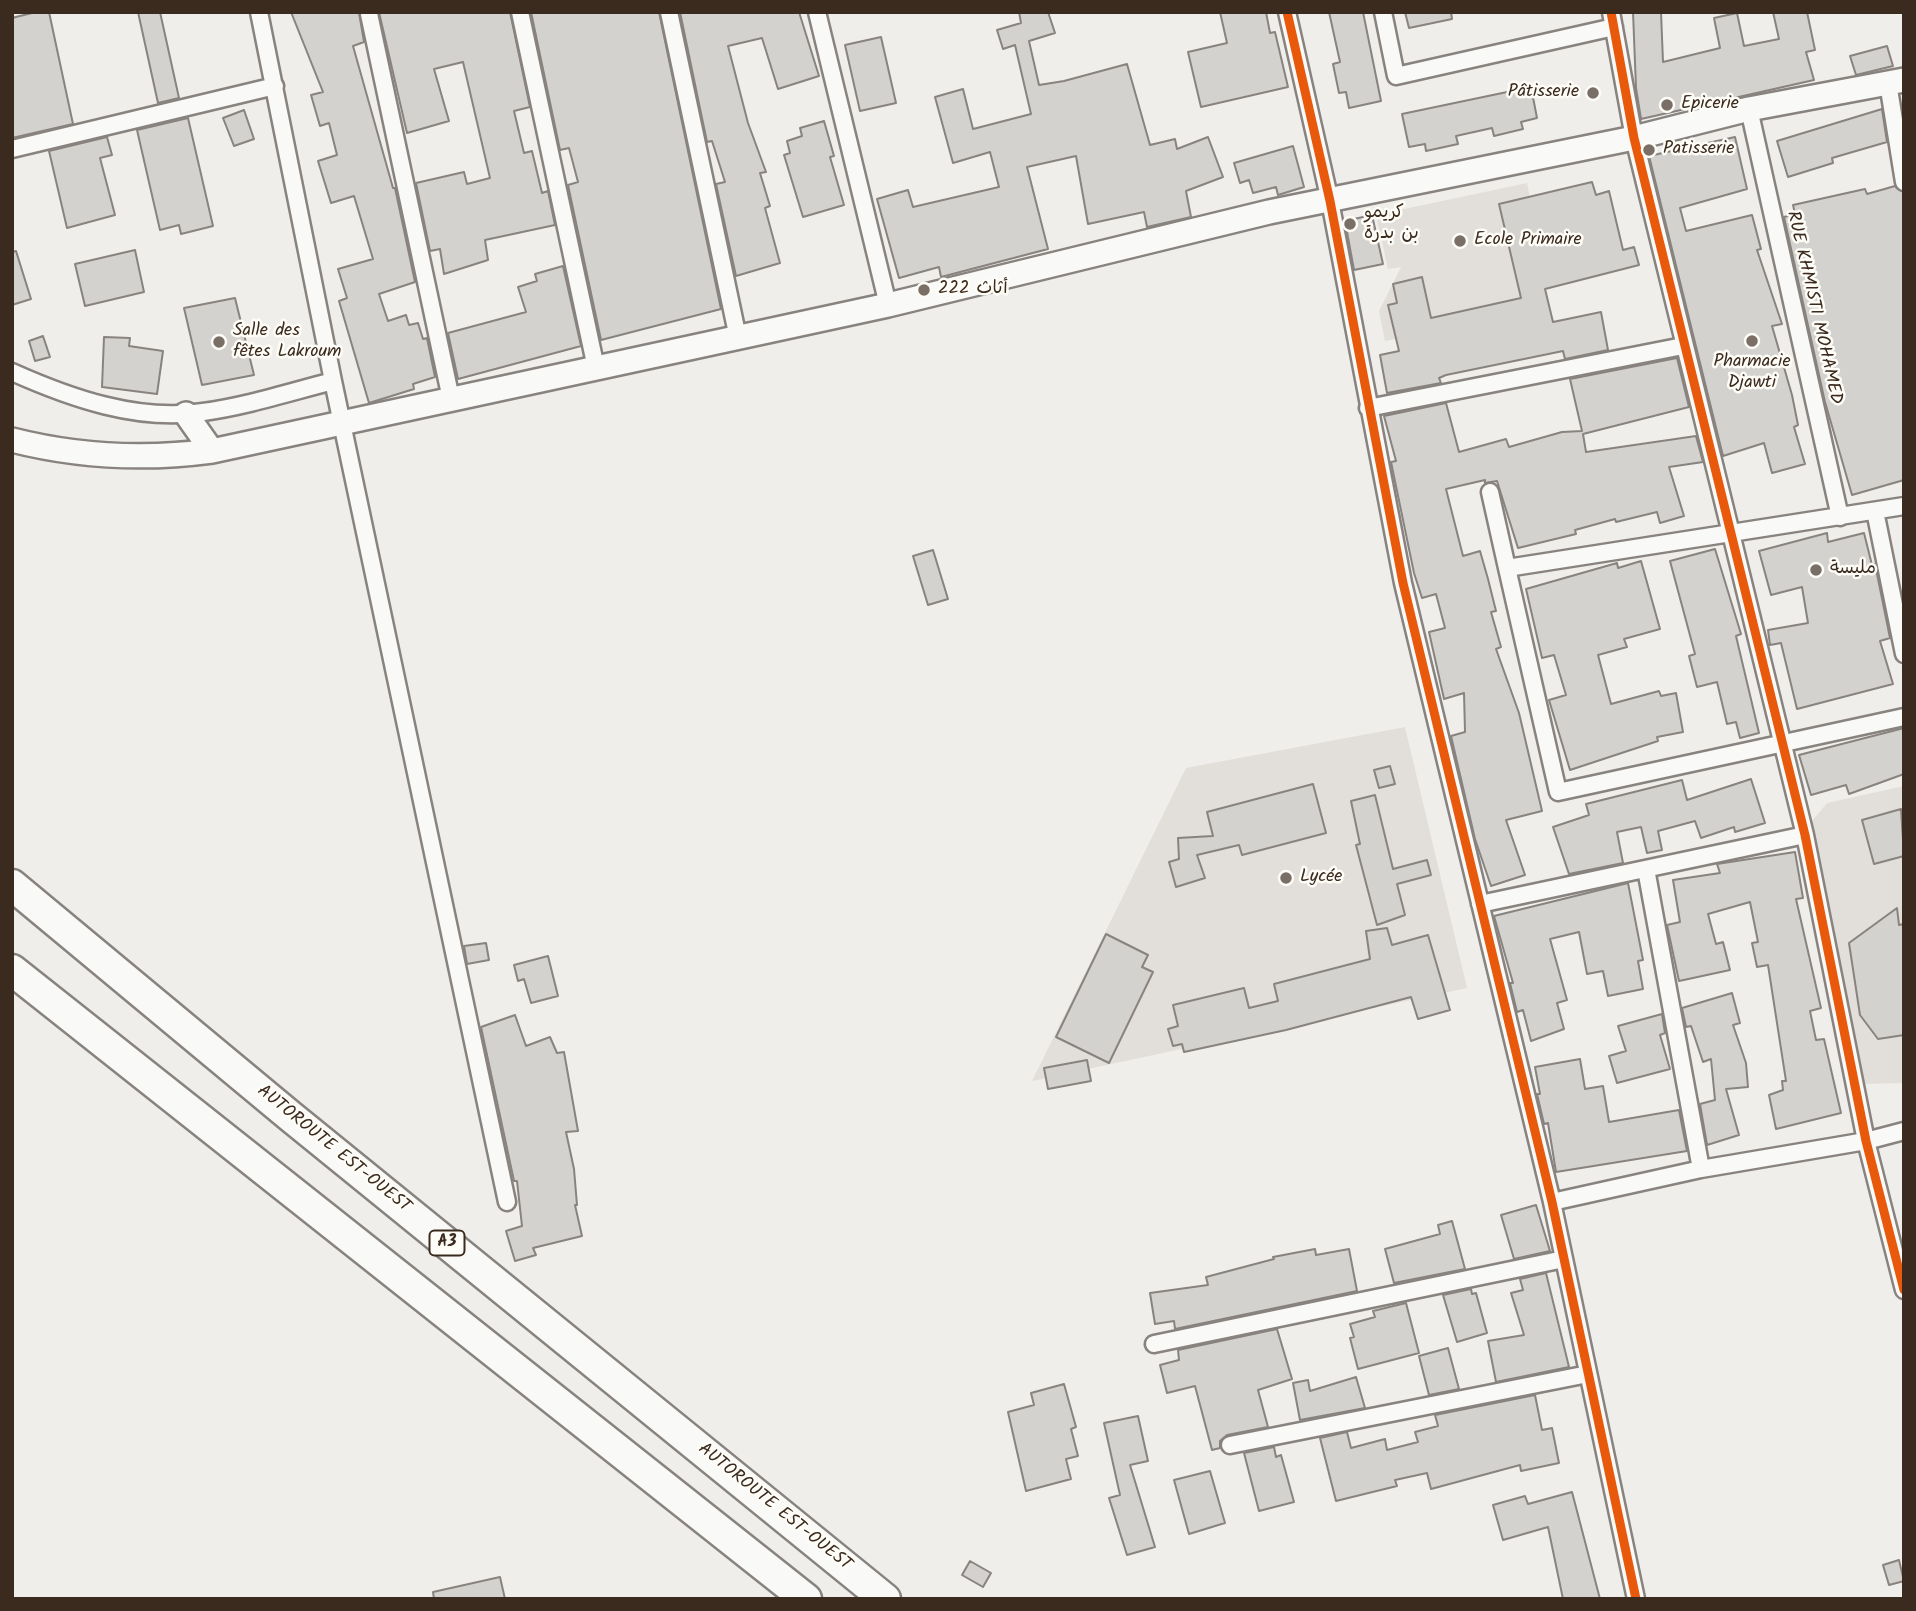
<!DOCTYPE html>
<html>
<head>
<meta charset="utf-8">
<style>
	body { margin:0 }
	#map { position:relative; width:1916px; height:1611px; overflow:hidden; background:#f0eeeb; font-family:Kalam,sans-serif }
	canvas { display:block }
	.frame { position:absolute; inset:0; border:14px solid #3b2a1e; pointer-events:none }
</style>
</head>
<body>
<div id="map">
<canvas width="1916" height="1611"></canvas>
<div class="frame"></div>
</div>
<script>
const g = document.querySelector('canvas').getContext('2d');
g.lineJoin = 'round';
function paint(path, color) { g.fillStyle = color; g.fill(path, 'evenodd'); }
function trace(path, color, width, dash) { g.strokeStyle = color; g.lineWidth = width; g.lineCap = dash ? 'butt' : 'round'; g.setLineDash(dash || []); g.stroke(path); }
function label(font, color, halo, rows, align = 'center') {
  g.font = font + ' Kalam,"Playpen Sans Arabic",sans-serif'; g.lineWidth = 5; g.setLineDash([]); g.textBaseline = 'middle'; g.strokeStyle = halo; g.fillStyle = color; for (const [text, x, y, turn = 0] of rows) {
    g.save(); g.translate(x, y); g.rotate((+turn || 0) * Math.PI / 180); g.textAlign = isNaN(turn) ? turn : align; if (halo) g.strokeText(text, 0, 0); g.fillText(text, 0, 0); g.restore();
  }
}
paint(new Path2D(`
	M1527 183 1546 279 1531 311 1385 341 1379 311 1401 267 1388 269 1376 215Z
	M1405 727 1467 988 1032 1081 1186 768Z
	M1904 786V1083L1860 1084 1812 821 1827 803Z`), '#e2deda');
const building = new Path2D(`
	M36 12H49L73 124 12 138V18Z
	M138 12H160L179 98 158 103Z
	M291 12H359L364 42 353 46 393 188H395L415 282 379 294 388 321 406 315 409 325 418 323 423 339 427 338 435 377 413 384 414 389 369 403 339 301 347 298 338 269 373 259 354 196 331 203 318 161 337 155 329 123 320 126 311 95 323 92Z
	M379 12H510L530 107 514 111 524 153 532 151 542 193 548 191 555 225 485 240 488 260 444 274 440 249 430 251 416 183 464 172 467 184 490 178 463 62 434 69 449 121 407 133Z
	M531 12H659L721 309 601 340 568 185 578 182 569 148 560 150Z
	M680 12H799L819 76 778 89 762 38 728 46 748 123 766 172 760 173 770 206 765 208 780 263 736 276 716 184 725 182 712 141 707 142Z
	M1019 12H1048L1055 33 1029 41 1039 85 1064 81 1127 64 1150 145 1175 139 1177 149 1208 137 1223 177 1186 191 1191 217 1147 227 1144 212 1088 224 1076 156 1027 167 1048 249 941 277 939 267 899 278 877 199 908 190 913 207 999 187 990 152 953 163 935 97 963 89 973 129 1031 114 1015 45 1003 49 997 30 1021 23Z
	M1220 12H1266L1270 33 1275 32 1288 87 1201 107 1188 52 1227 43Z
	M1329 12H1363L1381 101 1349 108 1346 92 1339 93 1333 64 1340 62Z
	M1405 12H1451L1452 19 1409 28Z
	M1633 12H1661L1663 62 1720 48 1714 18 1737 13 1744 46 1779 39 1773 12H1807L1815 50 1806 52 1814 80 1641 119 1636 88Z
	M881 37 896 103 860 111 845 45Z
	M1887 46 1893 66 1856 75 1850 56Z
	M1531 87 1537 118 1521 122 1523 129 1494 136 1492 128 1456 136 1458 144 1426 151 1425 144 1409 147 1402 114Z
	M1882 109 1887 142 1832 158 1833 163 1788 177 1777 141Z
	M244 110 254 139 234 146 223 118Z
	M188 118 213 226 181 234 179 225 160 230 137 130Z
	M824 121 834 156 830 157 844 205 803 217 784 155 790 153 787 141 802 136 800 128Z
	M107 137 112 155 100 158 115 215 67 228 49 151Z
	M1735 137 1747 189 1680 208 1686 231 1752 215 1761 249 1757 250 1782 324 1772 326 1792 395 1798 425 1794 427 1805 464 1772 473 1764 443 1723 456 1649 156Z
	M1293 146 1304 187 1278 195 1276 187 1253 193 1249 180 1240 183 1234 163Z
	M1592 182 1596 195 1609 191 1623 250 1634 247 1639 265 1545 289 1553 322 1601 312 1608 350 1565 359 1563 351 1446 375 1439 378 1441 383 1387 393 1380 355 1399 351 1388 305 1397 303 1393 284 1422 277 1431 318 1521 298 1499 204Z
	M1895 186 1904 192V480L1852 495 1825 402 1784 217 1795 214 1793 205 1865 189 1867 194Z
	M1372 215 1383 264 1354 270 1345 221Z
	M135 250 144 292 85 306 75 264Z
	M16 251 31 299 12 305V252Z
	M563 266 581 346 458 379 448 333 526 312 518 287 537 281 535 274Z
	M235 298 254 375 202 385 184 308Z
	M43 336 50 357 35 361 29 341Z
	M104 337 130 338 129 346 163 351 157 394 102 387Z
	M1677 358 1689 407 1583 434 1586 452 1696 436 1703 462 1669 467 1684 516 1660 523 1657 512 1616 522 1615 519 1575 530 1576 534 1518 548 1497 481 1485 483V480L1446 489 1463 556 1480 551 1488 579 1496 611 1491 612 1501 647 1496 649 1519 713 1542 811 1506 820 1525 875 1491 886 1475 839 1451 736 1465 732 1464 693 1444 699 1429 632 1445 628 1436 594 1422 598 1414 573 1391 462 1396 461 1384 416 1446 403 1459 452 1506 439 1509 447 1562 432 1582 431 1570 379Z
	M1827 533 1828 542 1864 533 1872 565 1875 564 1890 638 1880 641 1893 684 1797 709 1781 643 1770 645 1768 630 1808 623 1802 587 1771 595 1759 551Z
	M1715 549 1741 634 1736 636 1759 733 1740 738 1736 722 1727 724 1717 682 1697 687 1689 656 1695 654 1670 561Z
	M933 550 948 599 928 605 913 556Z
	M1641 561 1660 629 1624 639 1627 647 1598 655 1611 704 1659 691 1661 696 1676 693 1683 732 1657 737 1658 741 1570 770 1549 700 1566 695 1554 655 1542 658 1526 589 1617 563 1618 568Z
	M1904 728V774L1849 794 1846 785 1811 795 1799 755Z
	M1390 766 1395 784 1379 788 1374 770Z
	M1751 779 1765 823 1735 832 1734 827 1701 838 1695 821 1658 831 1662 850 1647 853 1641 827 1617 832 1623 863 1569 874 1553 827 1589 815 1586 804 1682 780 1687 800Z
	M1313 784 1326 833 1242 855 1239 845 1197 855 1205 878 1176 887 1169 862 1179 859 1178 838 1213 836 1207 812Z
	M1375 795 1393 869 1427 860 1431 875 1397 884 1405 915 1377 925 1356 845 1360 844 1351 801Z
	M1901 809 1904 856 1874 864 1862 820Z
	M1795 852 1803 898 1796 899 1821 1008 1810 1011 1816 1040 1824 1039 1841 1113 1776 1129 1769 1095 1783 1090 1782 1081H1786L1768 965 1757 967 1752 943 1758 942 1750 902 1708 914 1716 944 1723 942 1730 970 1679 981 1667 925 1680 922 1673 880 1720 873 1717 864Z
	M1628 883 1643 960 1638 961 1643 989 1608 996 1603 971 1587 974 1579 932 1550 939 1567 1000 1557 1003 1564 1029 1531 1041 1523 1010 1517 1012 1510 983H1513L1494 916Z
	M1897 908 1899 925 1904 924V1035L1878 1039 1860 1015 1849 943Z
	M1387 928 1392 945 1428 935 1450 1010 1418 1019 1411 997 1286 1030 1184 1052 1182 1044 1173 1046 1168 1029 1178 1026 1173 1005 1244 988 1249 1008 1278 1001 1274 984 1370 959 1366 931Z
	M1106 934 1148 955 1142 967 1153 972 1109 1063 1056 1037Z
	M486 943 489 960 467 964 464 946Z
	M548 956 558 996 531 1003 524 979 518 981 514 965Z
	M1732 993 1740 1023 1733 1025 1746 1063 1748 1087 1726 1089 1739 1135 1707 1145 1700 1104 1715 1100 1711 1059 1703 1062 1691 1026 1686 1027 1682 1008Z
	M1662 1014 1665 1033 1660 1035 1670 1069 1617 1083 1609 1056 1626 1051 1618 1026Z
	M515 1015 526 1046 550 1037 557 1053 564 1052 578 1131 566 1132 574 1169 577 1205H575L582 1236 533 1248 536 1255 515 1261 506 1231 522 1226 517 1181H514L481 1027Z
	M1580 1059 1585 1089 1603 1086 1609 1122 1679 1110 1687 1151 1556 1172 1548 1123 1544 1124 1537 1094H1540L1535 1067Z
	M1087 1060 1091 1081 1048 1089 1044 1068Z
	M1536 1205 1550 1251 1514 1259 1501 1215Z
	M1452 1221 1465 1269 1394 1283 1385 1249 1440 1234 1438 1225Z
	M1315 1249 1316 1255 1349 1249 1357 1291 1175 1329 1174 1321 1155 1324 1150 1293 1208 1285 1206 1277 1274 1259 1273 1257Z
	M1546 1273 1569 1367 1496 1382 1488 1341 1524 1335 1511 1293 1523 1290 1520 1279Z
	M1471 1289 1472 1294 1476 1293 1487 1333 1457 1342 1443 1295Z
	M1406 1303 1419 1353 1358 1369 1350 1338 1354 1337 1350 1324 1375 1317 1373 1311Z
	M1277 1329 1292 1379 1258 1390 1268 1427 1227 1435 1220 1441V1448L1212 1450 1195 1386 1167 1393 1160 1365 1179 1360 1178 1350Z
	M1448 1348 1459 1389 1429 1395 1419 1356Z
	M1356 1377 1365 1408 1300 1420 1293 1383 1308 1380 1310 1391Z
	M1064 1384 1076 1427 1071 1429 1078 1456 1066 1459 1071 1479 1026 1491 1008 1412 1034 1405 1031 1393Z
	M1535 1395 1542 1430 1552 1428 1559 1463 1521 1471 1520 1465 1431 1489 1427 1473 1395 1480 1397 1486 1336 1501 1320 1438 1347 1432 1351 1448 1385 1439 1387 1450 1418 1442 1415 1432 1438 1426 1435 1415Z
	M1138 1416 1148 1461 1130 1465 1155 1547 1127 1555 1109 1498 1120 1495 1104 1423Z
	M1274 1447 1276 1457 1281 1455 1294 1502 1259 1511 1244 1453Z
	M1210 1471 1225 1523 1189 1534 1174 1480Z
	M1572 1492 1600 1599H1563L1548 1527 1503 1540 1493 1505 1525 1496 1528 1504Z
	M1899 1560 1904 1581 1889 1585 1883 1565Z
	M970 1561 991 1573 983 1587 962 1575Z
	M500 1577 505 1599H434L433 1592Z`);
paint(building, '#d4d2cf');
trace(building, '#88837f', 2);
const minor = new Path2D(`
	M259 12 333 381 507 1202
	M520 12 596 368
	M669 12 738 338
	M817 12 888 305
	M1287 12 1330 201 1403 583 1552 1202 1636 1599
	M1383 12 1396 76 1614 27
	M1611 12 1634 138 1805 835 1866 1141 1904 1290
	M369 14 451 399
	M1888 83 1904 182
	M1749 109 1840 517
	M12 149 275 86
	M12 372C70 398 138 422 203 412 247 406 290 392 333 381
	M1368 408 1683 346
	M1490 492 1507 568
	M1904 506 1507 568 1558 792 1904 717
	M1875 511 1904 654
	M1646 869 1701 1169
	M1480 904 1805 835
	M1552 1202 1701 1169 1866 1141 1904 1131
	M1154 1344 1564 1259
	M1230 1445 1588 1374`);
const secondary = new Path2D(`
	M186 414 212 451
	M12 440C79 457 144 460 212 451L888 305 1269 212 1634 138 1749 109 1904 80`);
const motorway = new Path2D(`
	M12 885 290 1116 885 1599
	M12 970 806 1599`);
trace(minor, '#88837f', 21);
trace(secondary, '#88837f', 28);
trace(motorway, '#88837f', 35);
trace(minor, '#f9f9f7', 16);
trace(secondary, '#f9f9f7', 23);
trace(motorway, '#f9f9f7', 30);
trace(new Path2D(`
	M1287 12 1330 201 1403 583 1552 1202 1636 1599
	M1611 12 1634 138 1805 835 1866 1141 1904 1290`), '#e8590c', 9);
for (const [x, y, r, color] of [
	[1593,93,7,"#7a6f66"],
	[1667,105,7,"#7a6f66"],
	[1649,150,7,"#7a6f66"],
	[1350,224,7,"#7a6f66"],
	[1460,241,7,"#7a6f66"],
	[924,290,7,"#7a6f66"],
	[1752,341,7,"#7a6f66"],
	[219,342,7,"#7a6f66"],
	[1816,570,7,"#7a6f66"],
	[1286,878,7,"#7a6f66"]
]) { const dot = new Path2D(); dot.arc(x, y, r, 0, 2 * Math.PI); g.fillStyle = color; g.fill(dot); trace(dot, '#fdfcf7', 2.5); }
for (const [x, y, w] of [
	[447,1243,35]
]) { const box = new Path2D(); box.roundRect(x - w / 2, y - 12.5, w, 25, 5); g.fillStyle = '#fdfcf7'; g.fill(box); trace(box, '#3b2a1e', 2); }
label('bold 16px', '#3b2a1e', null, [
	["A3",447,1243]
]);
label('18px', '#3b2a1e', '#fdfcf7', [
	["Pâtisserie",1579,93,"right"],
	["Epicerie",1681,105],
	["Patisserie",1663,150],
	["كريمو",1364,214],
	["بن بدرة",1364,235],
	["Ecole Primaire",1474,241],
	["أثاث 222",938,290],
	["Salle des",233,332],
	["fêtes Lakroum",233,353],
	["Pharmacie",1752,363,"center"],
	["Djawti",1752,384,"center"],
	["مليسة",1830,570],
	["Lycée",1300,878]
], 'left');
label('18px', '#3b2a1e', '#fdfcf7', [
	["RUE KHMISTI MOHAMED",1813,308,77],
	["AUTOROUTE EST-OUEST",333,1150,39],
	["AUTOROUTE EST-OUEST",774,1508,39]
]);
</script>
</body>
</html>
